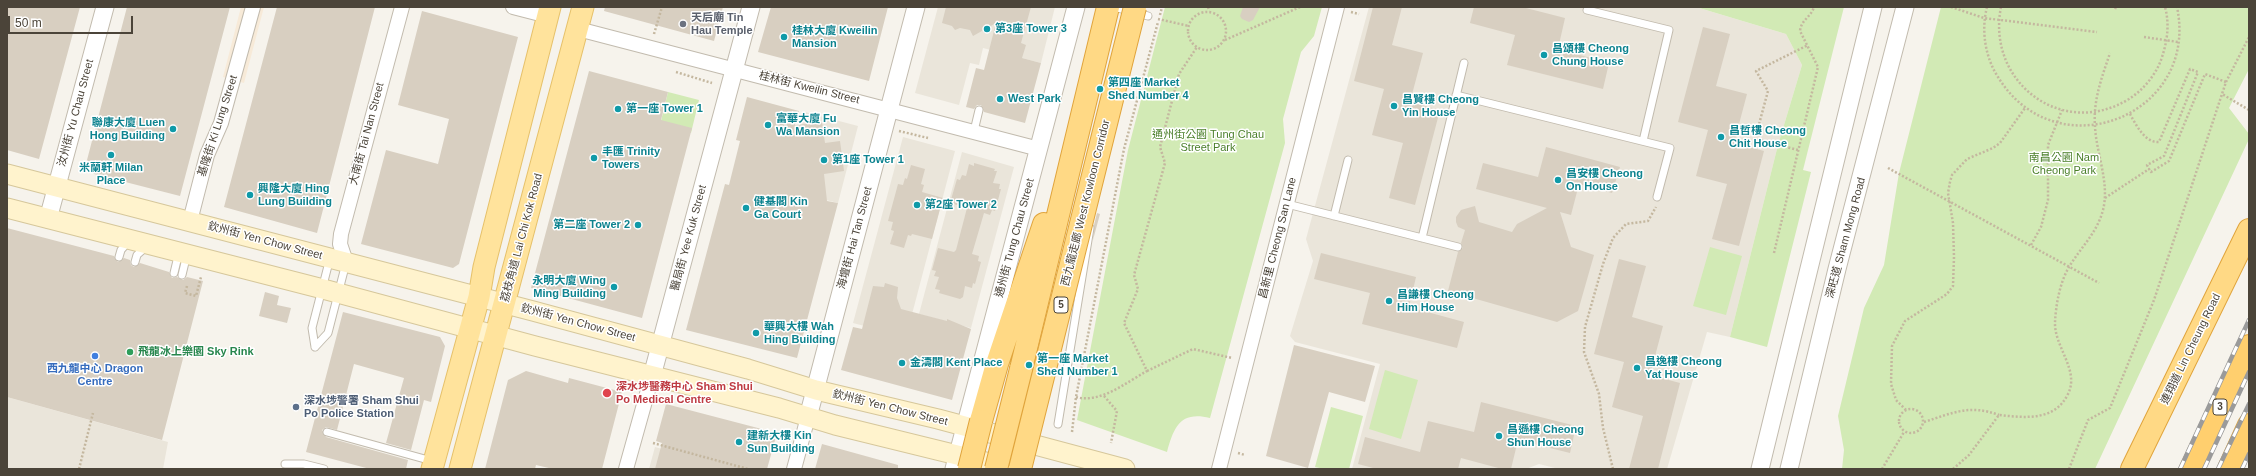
<!DOCTYPE html>
<html>
<head>
<meta charset="utf-8">
<style>
	body { margin:0 }
	#map { position:relative; width:2256px; height:476px; overflow:hidden; background:#f6f3ec; font-family:Arial,sans-serif }
	canvas { display:block }
	.frame { position:absolute; inset:0; border:8px solid #4b4439; pointer-events:none }
	.scale { position:absolute; left:8px; top:16px; width:125px; height:18px; box-sizing:border-box; border:2px solid #4b4439; border-top:0; padding-left:5px; font-size:12px; line-height:14px; white-space:nowrap; color:#4b4439; -webkit-text-stroke:3px #fff; paint-order:stroke }
</style>
</head>
<body>
<div id="map">
<canvas width="2256" height="476"></canvas>
<div class="frame"></div>
<div class="scale">50 m</div>
</div>
<script>
const g = document.querySelector('canvas').getContext('2d');
g.lineJoin = 'round';
function paint(path, color) { g.fillStyle = color; g.fill(path, 'evenodd'); }
function trace(path, color, width, dash) { g.strokeStyle = color; g.lineWidth = width; g.lineCap = dash ? 'butt' : 'round'; g.setLineDash(dash || []); g.stroke(path); }
function label(font, color, halo, rows, align = 'center') {
  g.font = font + ' Arial,"Noto Sans TC",sans-serif'; g.lineWidth = 3; g.setLineDash([]); g.textBaseline = 'middle'; g.strokeStyle = halo; g.fillStyle = color; for (const [text, x, y, turn = 0] of rows) {
    g.save(); g.translate(x, y); g.rotate((+turn || 0) * Math.PI / 180); g.textAlign = isNaN(turn) ? turn : align; if (halo) g.strokeText(text, 0, 0); g.fillText(text, 0, 0); g.restore();
  }
}
paint(new Path2D(`
	M938 7H1055L1041 63 983 48 979 65 970 63 959 105 915 93Z
	M1369 7H1696L1786 34 1802 65 1778 145 1730 337 1707 332 1667 469H1559L1539 464 1526 469H1352L1380 364 1295 342 1290 336 1313 261 1306 239Z
	M805 112 858 126 838 203 786 190Z
	M903 137 955 151 906 337 853 323Z
	M962 152 1014 167 971 328 919 314Z
	M7 397 168 442 163 469H7Z
	M655 447 706 461 704 469H649Z`), '#eae5da');
paint(new Path2D(`
	M241 7H264L244 83 223 77Z`), '#f7ead8');
paint(new Path2D(`
	M1165 7H1322L1314 36 1301 52 1283 119 1285 143 1210 418C1180 411 1174 427 1167 452L1077 420 1128 150Z
	M1696 7H1844L1803 170 1811 172 1767 347 1730 337 1778 145 1802 65 1786 34Z
	M1941 7H2249V69L2229 108 2249 134V139L2095 469H1842L1844 450 1838 416 1864 308 1884 265 1899 173Z
	M668 92 699 100 691 133 660 125Z
	M1710 247 1742 256 1726 315 1693 306Z
	M1385 370 1418 380 1401 439 1369 429Z
	M1331 407 1363 416 1349 469H1324L1315 467Z`), '#d2eab5');
paint(new Path2D(`
	M7 7H80L39 159 7 150Z
	M127 7H230L180 196 94 174 87 160Z
	M277 7H375L317 233 224 207Z
	M605 7H723L714 41 604 11Z
	M771 7H888L869 81 758 52Z
	M946 7H1031L1021 43 1026 45 1022 58 1041 63 1025 123 984 112 981 105H977L974 109 966 107 976 68 984 70 996 23 973 36 970 30 960 28 955 30 952 26 942 23Z
	M1243 7H1260L1253 20 1249 22 1242 19 1240 16Z
	M1373 7H1402L1392 45 1423 53 1410 102 1440 110 1415 205 1389 198 1403 143 1372 135 1384 89 1354 81Z
	M1474 7H1522L1565 18 1558 49 1609 63 1603 89 1507 65 1515 35 1470 23Z
	M422 11 518 37 459 264 453 268 361 244 386 150 438 164 449 119 398 105Z
	M1703 27 1730 34 1716 86 1747 94 1734 143 1764 151 1739 246 1712 239 1727 184 1696 176 1708 130 1678 122Z
	M589 71 668 92 661 120 692 128 642 318 531 288Z
	M747 97 799 111 795 125 822 122 825 143 840 141 844 171 824 174 827 201 838 203 797 358 686 330 725 184 729 185 740 141 736 140Z
	M1546 147 1620 167 1612 193 1579 184 1571 215 1560 212 1571 247 1594 255 1578 311 1557 322 1448 291 1458 252 1463 248 1461 243 1465 230 1458 227 1456 222V217L1461 210 1475 206 1479 222 1512 232 1517 224 1547 208 1476 189 1483 163 1538 177Z
	M974 163 995 169 994 171H997L993 183 1000 184 999 189H1001L995 211 992 210 990 215 984 213 972 254 979 256 978 261 981 262 975 284 973 283 972 288 965 286 963 297 960 299 939 293 940 290 935 289 939 277 934 276 936 271 932 270 938 248 954 252 956 250 967 208 950 203 957 179 960 180 962 175 966 176 969 164 974 166Z
	M911 165 925 169 921 184 924 185 922 192 943 198 932 239 912 234 911 236 908 235 904 248 890 244 894 231 891 230 893 222 888 221 898 184 903 185 905 178 907 179Z
	M1097 213 1100 214 1093 240 1094 225Z
	M7 228 114 256 118 262 124 258 130 260 131 265 134 267 140 263 169 272 172 278 177 277 183 280 187 277 203 281 162 440 7 397Z
	M1321 253 1416 277 1409 307 1464 322 1457 348 1362 324 1370 293 1314 279Z
	M1619 259 1646 266 1632 317 1663 326 1650 375 1680 383 1658 469H1629L1643 416 1612 407 1624 362 1594 354Z
	M885 283 898 287 897 298 901 309 947 321V319L971 329 952 400 841 370 853 327 862 329 873 286 884 287Z
	M265 292 279 296 277 305 291 308 287 323 259 316Z
	M343 312 440 337 445 346 431 402 424 400 411 450 386 443 404 378 354 364 337 430 326 427 322 430 326 437 408 460 406 469H370L306 452Z
	M1294 345 1375 366 1365 402 1329 392 1308 468 1266 456Z
	M526 371 568 383 569 378 622 392 602 469H553L536 465 535 469H485L508 380Z
	M1481 402 1576 426 1570 453 1518 440 1511 469H1502L1461 458 1458 469H1377L1358 464 1365 437 1420 452 1428 421 1474 432Z
	M666 404 777 433 767 469H655L662 443 656 441Z
	M822 444 898 465V469H815Z`), '#d8cfc1');
const service = new Path2D(`
	M1114 7 1148 16
	M1587 10 1669 30 1643 141
	M1456 95 1670 148 1657 197
	M974 131 979 110
	M1287 204 1458 247
	M1334 216 1348 160
	M1422 238 1464 63
	M119 257 121 250 128 242
	M135 262 137 255 147 246
	M174 273 179 252
	M182 275 187 254
	M315 347 328 333 346 263
	M315 347 312 328 330 258
	M1058 424 1090 228
	M327 432 432 461
	M285 464H304L324 469`);
const minor = new Path2D(`
	M513 7 548 16
	M578 29 1039 149
	M190 221 207 155 221 123 253 7
	M346 262 340 244 341 234 402 7
	M626 469 652 376
	M794 469 808 417
	M1219 469 1337 7`);
const tertiary = new Path2D(`
	M48 219 105 7
	M652 376 751 7
	M808 417 916 7
	M954 469 1076 7
	M1760 469 1873 7
	M1789 469 1837 269 1905 7`);
const secondary = new Path2D(`
	M7 174 533 311 748 369 816 390 938 419 1125 469
	M7 208 323 289 535 346 779 408 835 425 1014 469`);
const primary = new Path2D(`
	M432 469 479 297 484 267 550 7
	M460 469 583 7`);
const trunk = new Path2D(`
	M1021 369C1051 249 1078 128 1108 7
	M981 421 997 364 1044 224
	M2132 469 2249 230`);
const motorway = new Path2D(`
	M2191 469 2249 346
	M2229 469 2249 425`);
trace(service, '#c2bbae', 9);
trace(minor, '#c2bbae', 16);
trace(tertiary, '#c2bbae', 19);
trace(secondary, '#d6c79b', 21);
trace(primary, '#e6c16a', 23);
trace(trunk, '#e0a43c', 24);
trace(motorway, '#e0a43c', 24);
trace(new Path2D(`
	M1208 7 1209 11
	M1951 7 1984 18 2097 32
	M1987 7C1981 30 1985 57 1998 77 2056 172 2200 116 2177 7
	M2001 7C1986 82 2062 140 2129 99 2143 90 2155 76 2161 60 2167 43 2170 25 2165 7
	M2115 9 2116 7
	M1188 31a19 19 0 1 1 38 0a19 19 0 1 1-38 0Z
	M1351 12 1359 14
	M1160 15 1162 7
	M1158 19 1189 26
	M654 34 662 7
	M2144 37 2178 42
	M1225 40 1300 7
	M676 72 712 83
	M2226 82 2249 37
	M2130 114C2136 125 2145 143 2159 142L2190 69 2198 72 2164 156 2147 165 2149 169
	M899 131 928 138
	M1798 150 1755 139 1768 91 1756 71 1808 45
	M1888 168 2099 283
	M2105 198 2149 169 2151 172 2169 161 2205 74 2226 82 2222 94 2249 110
	M2031 245 2041 227 2048 200V145L2062 110
	M1774 253 1818 67 1800 31C1801 20 1811 17 1814 7
	M187 286 185 293 196 296 201 277
	M1147 371 1193 349 1232 358
	M1104 396 1117 411 1111 443
	M1076 397C1100 404 1127 382 1147 371L1124 323 1138 289 1134 275 1165 163 1160 147 1179 74 1197 47
	M1899 421a12 12 0 1 1 24 0a12 12 0 1 1-24 0Z
	M1906 410 1896 400 1891 384 1892 346 1905 321 1947 294 1953 286 1954 257 1953 223 1948 193 1950 182 1952 175 1967 159 1993 148 2000 143 2025 108
	M1924 422C1953 413 1969 404 1999 415
	M1072 432 1076 397 1124 149 1158 22
	M780 437 788 439
	M653 443 748 469
	M1238 453 1245 455
	M79 469 93 413
	M1613 469 1603 428 1599 394 1584 352 1585 327 1603 264 1613 238 1626 224 1648 221 1656 207
	M1882 469 1904 432
	M1953 469 1969 455 1999 415C2026 418 2055 421 2068 394 2080 370 2054 347 2055 322 2056 304 2060 282 2069 267 2081 247 2097 233 2103 210 2110 183 2096 153 2095 126 2093 100 2102 77 2110 53
	M2069 469 2088 420 2110 408 2154 300 2222 94`), '#c4b79f', 2.5, [2, 2]);
trace(service, '#fff', 7);
trace(minor, '#fff', 14);
trace(tertiary, '#fff', 17);
trace(secondary, '#fff3cd', 19);
trace(primary, '#ffe39c', 21);
trace(trunk, '#ffd985', 22);
trace(motorway, '#ffcf6e', 22);
const rail = new Path2D(`
	M2180 469 2249 320
	M2204 469 2249 372
	M2218 469 2249 404
	M2242 469 2249 454`);
trace(rail, '#9a9a9a', 4.5);
trace(rail, '#fff', 3, [9]);
const trunkBridge = new Path2D(`
	M969 469 981 421
	M996 469 1021 369
	M1020 469 1135 7`);
trace(trunkBridge, '#e0a43c', 24, []);
trace(trunkBridge, '#ffd985', 22);
for (const [x, y, r, color] of [
	[683,24,4,"#6b7280"],
	[987,29,4,"#0f9aa8"],
	[784,37,4,"#0f9aa8"],
	[1544,55,4,"#0f9aa8"],
	[1100,89,4,"#0f9aa8"],
	[1000,99,4,"#0f9aa8"],
	[1394,106,4,"#0f9aa8"],
	[618,109,4,"#0f9aa8"],
	[768,125,4,"#0f9aa8"],
	[173,129,4,"#0f9aa8"],
	[1721,137,4,"#0f9aa8"],
	[111,155,4,"#0f9aa8"],
	[594,158,4,"#0f9aa8"],
	[824,160,4,"#0f9aa8"],
	[1558,180,4,"#0f9aa8"],
	[250,195,4,"#0f9aa8"],
	[917,205,4,"#0f9aa8"],
	[746,208,4,"#0f9aa8"],
	[638,225,4,"#0f9aa8"],
	[614,287,4,"#0f9aa8"],
	[1389,301,4,"#0f9aa8"],
	[756,333,4,"#0f9aa8"],
	[130,352,4,"#2e9e5b"],
	[95,356,4,"#3f7fe0"],
	[902,363,4,"#0f9aa8"],
	[1029,365,4,"#0f9aa8"],
	[1637,368,4,"#0f9aa8"],
	[607,393,5,"#e0444e"],
	[296,407,4,"#5c6f8a"],
	[1499,436,4,"#0f9aa8"],
	[739,442,4,"#0f9aa8"]
]) { const dot = new Path2D(); dot.arc(x, y, r, 0, 2 * Math.PI); g.fillStyle = color; g.fill(dot); trace(dot, '#fff', 1.5); }
for (const [x, y, w] of [
	[1061,305,14],
	[2220,407,14]
]) { const box = new Path2D(); box.roundRect(x - w / 2, y - 8, w, 16, 3); g.fillStyle = '#fff'; g.fill(box); trace(box, '#4b4439', 1); }
label('bold 10px', '#4b4439', null, [
	["5",1061,305],
	["3",2220,407]
]);
label('bold 11px', '#5b616d', '#fff', [
	["天后廟 Tin",691,18],
	["Hau Temple",691,31]
], 'left');
label('bold 11px', '#0d838f', '#fff', [
	["第3座 Tower 3",995,29],
	["桂林大廈 Kweilin",792,31],
	["Mansion",792,44],
	["昌頌樓 Cheong",1552,49],
	["Chung House",1552,62],
	["第四座 Market",1108,83],
	["Shed Number 4",1108,96],
	["West Park",1008,99],
	["昌賢樓 Cheong",1402,100],
	["Yin House",1402,113],
	["第一座 Tower 1",626,109],
	["富華大廈 Fu",776,119],
	["Wa Mansion",776,132],
	["聯康大廈 Luen",165,123,"right"],
	["Hong Building",165,136,"right"],
	["昌哲樓 Cheong",1729,131],
	["Chit House",1729,144],
	["丰匯 Trinity",602,152],
	["Towers",602,165],
	["第1座 Tower 1",832,160],
	["米蘭軒 Milan",111,168,"center"],
	["Place",111,181,"center"],
	["昌安樓 Cheong",1566,174],
	["On House",1566,187],
	["興隆大廈 Hing",258,189],
	["Lung Building",258,202],
	["健基閣 Kin",754,202],
	["Ga Court",754,215],
	["第2座 Tower 2",925,205],
	["第二座 Tower 2",630,225,"right"],
	["永明大廈 Wing",606,281,"right"],
	["Ming Building",606,294,"right"],
	["昌謙樓 Cheong",1397,295],
	["Him House",1397,308],
	["華興大樓 Wah",764,327],
	["Hing Building",764,340],
	["第一座 Market",1037,359],
	["Shed Number 1",1037,372],
	["昌逸樓 Cheong",1645,362],
	["Yat House",1645,375],
	["金濤閣 Kent Place",910,363],
	["昌遜樓 Cheong",1507,430],
	["Shun House",1507,443],
	["建新大樓 Kin",747,436],
	["Sun Building",747,449]
], 'left');
label('11px', '#4b4439', '#fff', [
	["桂林街 Kweilin Street",809,88,14],
	["汝州街 Yu Chau Street",76,113,-75],
	["基隆街 Ki Lung Street",218,126,-72],
	["大南街 Tai Nan Street",367,134,-75],
	["西九龍走廊 West Kowloon Corridor",1086,203,-76],
	["荔枝角道 Lai Chi Kok Road",522,238,-75],
	["醫局街 Yee Kuk Street",689,238,-75],
	["海壇街 Hai Tan Street",855,238,-75],
	["通州街 Tung Chau Street",1015,238,-75],
	["昌新里 Cheong San Lane",1278,238,-76],
	["深旺道 Sham Mong Road",1846,238,-75],
	["欽州街 Yen Chow Street",265,241,15],
	["欽州街 Yen Chow Street",578,323,15],
	["連翔道 Lin Cheung Road",2191,349,-64],
	["欽州街 Yen Chow Street",890,408,14]
]);
label('11px', '#4a7f2a', '#fff', [
	["通州街公園 Tung Chau",1208,135],
	["Street Park",1208,148],
	["南昌公園 Nam",2064,158],
	["Cheong Park",2064,171]
]);
label('bold 11px', '#27864d', '#fff', [
	["飛龍冰上樂園 Sky Rink",138,352]
], 'left');
label('bold 11px', '#366cbe', '#fff', [
	["西九龍中心 Dragon",95,369],
	["Centre",95,382]
]);
label('bold 11px', '#be3a42', '#fff', [
	["深水埗醫務中心 Sham Shui",616,387],
	["Po Medical Centre",616,400]
], 'left');
label('bold 11px', '#4e5e75', '#fff', [
	["深水埗警署 Sham Shui",304,401],
	["Po Police Station",304,414]
], 'left');
</script>
</body>
</html>
